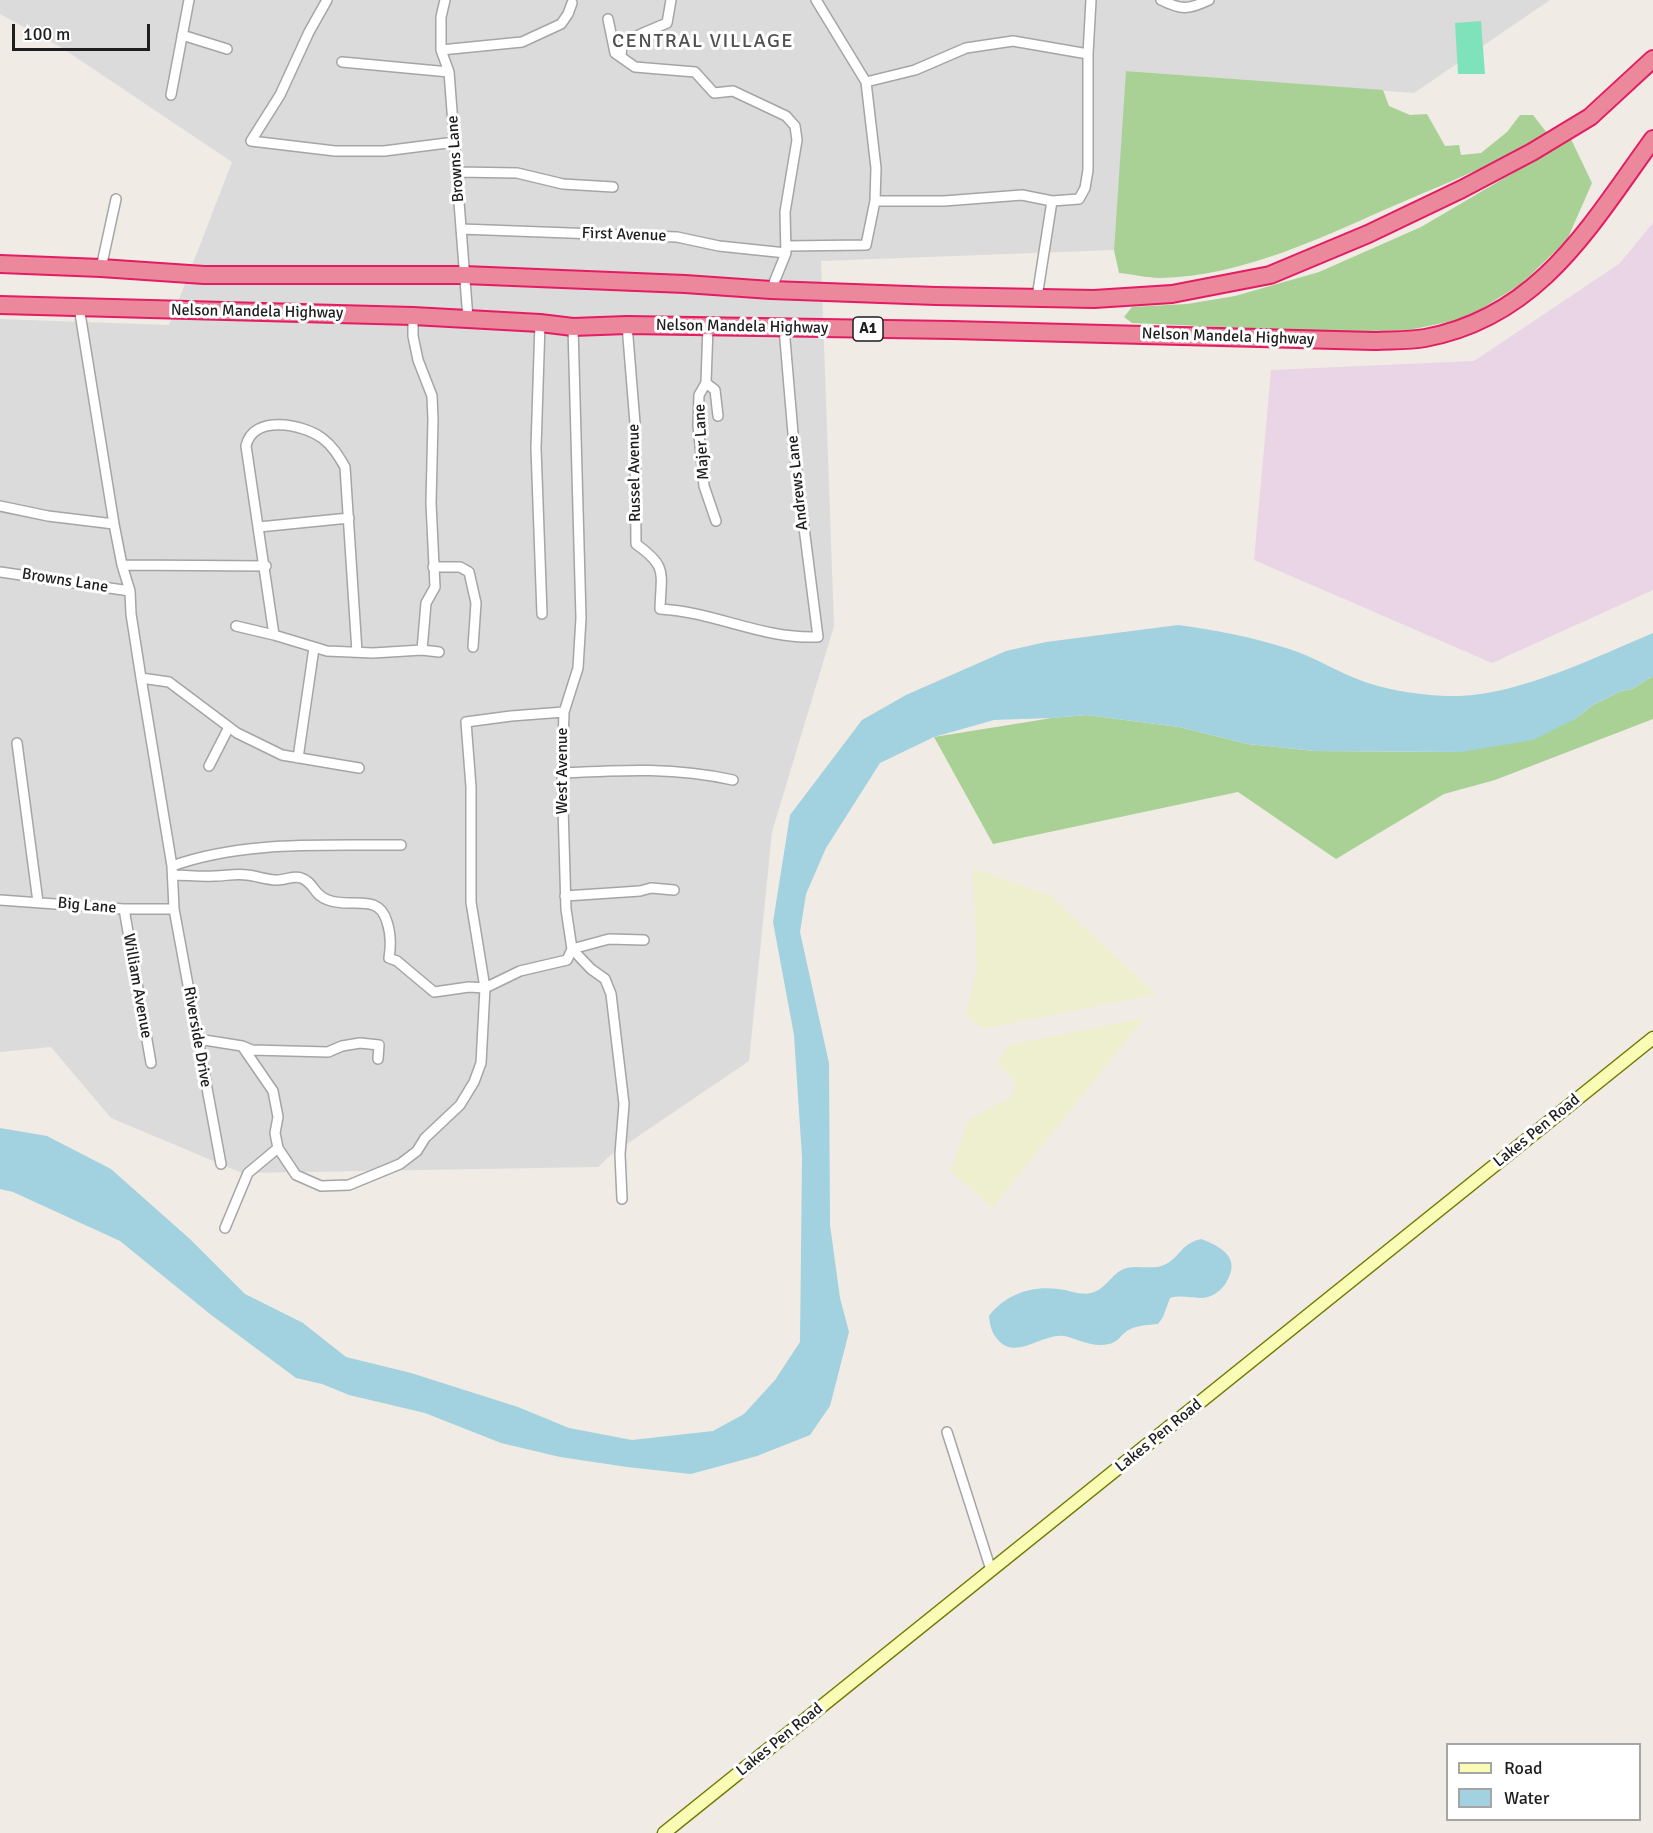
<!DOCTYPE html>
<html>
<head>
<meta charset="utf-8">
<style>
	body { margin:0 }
	#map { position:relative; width:1653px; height:1833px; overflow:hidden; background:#f0ebe4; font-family:Signika,sans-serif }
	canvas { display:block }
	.legend { position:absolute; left:1446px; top:1743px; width:195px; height:78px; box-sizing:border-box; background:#fff; border:2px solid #a5a5a5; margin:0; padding:8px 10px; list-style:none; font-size:18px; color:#1e1e1e }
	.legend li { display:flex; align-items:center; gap:12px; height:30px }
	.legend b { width:30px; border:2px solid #a5a5a5 }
	.scale { position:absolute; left:12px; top:24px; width:138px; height:27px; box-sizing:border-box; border:3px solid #1e1e1e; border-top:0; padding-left:8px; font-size:18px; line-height:21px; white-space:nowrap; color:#1e1e1e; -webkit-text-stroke:4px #fff; paint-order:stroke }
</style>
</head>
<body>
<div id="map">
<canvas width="1653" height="1833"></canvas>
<ul class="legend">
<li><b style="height:8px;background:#fafcb5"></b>Road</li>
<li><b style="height:16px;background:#a2d2df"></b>Water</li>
</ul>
<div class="scale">100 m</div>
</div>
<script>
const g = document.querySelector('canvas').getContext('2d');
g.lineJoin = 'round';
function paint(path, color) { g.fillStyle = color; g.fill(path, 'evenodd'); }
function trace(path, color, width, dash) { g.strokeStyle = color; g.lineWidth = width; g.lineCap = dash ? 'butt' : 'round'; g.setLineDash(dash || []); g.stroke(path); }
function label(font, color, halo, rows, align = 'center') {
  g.font = font + ' Signika,sans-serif'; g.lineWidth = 6; g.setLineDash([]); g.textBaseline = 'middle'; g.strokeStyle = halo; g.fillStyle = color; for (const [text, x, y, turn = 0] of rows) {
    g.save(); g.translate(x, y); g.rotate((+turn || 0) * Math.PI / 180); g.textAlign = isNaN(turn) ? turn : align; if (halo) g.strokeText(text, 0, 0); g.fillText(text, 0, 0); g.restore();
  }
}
paint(new Path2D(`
	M0 0H1550L1414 93 1127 71 1114 250 821 261 834 626 772 832 749 1061 612 1154 598 1167 242 1173 111 1118 51 1047 0 1052V319L169 325 232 162 62 48 0 14Z`), '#dcdbdb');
paint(new Path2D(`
	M1653 223V590L1492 663 1254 560 1271 370 1474 361 1619 264Z`), '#e9d5e6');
paint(new Path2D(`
	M973 868 1051 896 1156 994 982 1029 966 1015 977 969Z
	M1144 1018 992 1208 975 1192 951 1172 968 1120 1014 1096 1015 1081 997 1063 1009 1045Z`), '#edefce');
paint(new Path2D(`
	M1126 71 1383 90 1389 106 1410 115 1427 114 1445 146 1459 145 1461 155 1481 153 1507 132 1520 115H1533L1547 133C1500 162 1449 182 1398 204 1324 236 1242 277 1160 278 1147 278 1132 274 1119 273L1114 250Z
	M1571 139 1592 183 1567 240 1521 284 1467 318 1409 330 1337 332 1132 323 1124 317 1132 307 1187 304 1235 296 1319 272 1421 227Z
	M1653 676V719L1495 780 1444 794 1336 859 1238 792 993 844 934 737 1052 718 1087 715 1179 727 1248 744 1315 751 1461 752 1575 719 1593 705 1621 691 1632 689Z`), '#a9d196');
paint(new Path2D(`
	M1481 21 1485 74H1458L1455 23Z`), '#7ee3ba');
paint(new Path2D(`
	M1178 625C1216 630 1253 637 1289 649 1315 657 1339 673 1365 682 1391 691 1431 697 1459 696 1521 694 1596 657 1653 633V676L1632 689 1621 691 1593 705 1575 719 1533 740 1461 752 1315 751 1248 744 1179 727 1087 715 1052 718 994 720 934 737 880 763 826 848 806 894 800 932 829 1063 830 1225 840 1298 849 1332 830 1406 810 1435 757 1456 691 1474 627 1467 560 1457 501 1443 425 1413 349 1395 322 1384 296 1378 210 1314 120 1241 13 1192 0 1189V1128L47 1136 111 1169 191 1240 245 1294 303 1323 346 1357 411 1373 518 1407 569 1428 632 1440 713 1431 744 1414 775 1380 800 1342 802 1157 794 1035 773 922 790 815 862 720 906 695 1006 651 1046 642Z
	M1201 1239C1220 1246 1240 1257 1228 1279 1224 1288 1217 1294 1208 1297 1196 1300 1184 1294 1170 1298L1163 1317 1158 1324C1148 1325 1136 1325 1127 1331 1121 1335 1117 1343 1109 1344 1092 1348 1079 1339 1064 1336 1042 1333 1017 1360 999 1341 992 1334 990 1326 989 1316 1004 1295 1032 1285 1058 1289 1070 1290 1083 1297 1094 1292 1108 1287 1113 1271 1127 1268 1139 1265 1152 1270 1164 1265 1179 1259 1180 1244 1201 1239Z`), '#a2d2df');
const street = new Path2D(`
	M327 0 309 32 280 95 251 141 335 151H384L455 142
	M445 0 441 17V50L449 72 468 319
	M1161 0C1181 10 1188 10 1209 0
	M608 19 615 53 635 67 695 72 714 93 733 91 786 116 795 126 797 140 785 212 786 253 771 290
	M182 35 227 49
	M441 50 522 42 561 24 568 14 572 3
	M621 56 622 45 641 34 667 23 671 0
	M342 62 449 72
	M866 82 915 70 966 48 1013 41 1088 54
	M171 95 189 0
	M457 172 517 173 563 184 613 187
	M875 201H944L1022 195 1052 201
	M461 229 677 237 719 246 786 253
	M786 246 866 245 875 201 876 168 866 82 816 0
	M101 268 116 199
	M1037 297 1052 201 1079 199 1085 188 1088 170V54L1091 0
	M79 307 114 524 122 565 130 591 131 614 141 678 172 866 174 909 221 1164
	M413 316V336L418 360 432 396 433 420 431 503 435 587 426 603 422 650
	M540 323 536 448 542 614
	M627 325 635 423 636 544C668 567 661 572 660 609 716 612 760 639 818 637L795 457 784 328
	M708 326 706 383 699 395 698 425 704 486 716 521
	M573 327 581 618 578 668 564 712 562 773 566 909 572 949 591 969 605 979 611 994 624 1104 620 1154 622 1199
	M706 383 715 390 718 416
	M0 506 48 516 114 524
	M259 527 349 518
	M122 565 266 566
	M433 567H460L469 572 476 603 473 647
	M0 572 130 591
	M236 626 274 635 327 651 373 653 422 650 439 652
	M274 635 246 446C253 414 303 424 322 438 333 446 339 457 345 467L357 652
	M141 678 169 682 237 733 282 755 359 768
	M17 743 38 902
	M298 758 314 648
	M209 766 229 727
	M562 773C623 770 673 767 733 780
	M172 866C245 840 325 846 401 845
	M173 875C186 875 201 877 214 876 225 876 237 873 247 875 257 876 267 880 278 880 286 880 294 875 301 878 314 882 313 895 328 900 351 909 379 892 387 922 391 934 391 946 389 958L397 961 434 992 469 987 485 988 471 902V787L466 722 511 716 564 712
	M565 896 640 891 651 888 674 890
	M0 900 124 909H174
	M124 909 151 1063
	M198 1039 242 1046 252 1050 328 1052 342 1046 360 1043 379 1045 378 1059
	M278 1148 296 1175 321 1186 349 1185 400 1164 417 1151 425 1138 460 1105 474 1082 481 1063 485 988 520 971 567 960 572 949 609 939 644 940
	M225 1228 248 1173 278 1148 275 1133 278 1117 273 1091 242 1046
	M947 1432 991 1570`);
const secondary = new Path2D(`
	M664 1833 1653 1038`);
const highway = new Path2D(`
	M0 264 101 268 204 275H464L685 284 771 290 936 296 1094 299 1172 294 1270 275 1368 234 1462 189 1532 152 1590 117 1653 59
	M0 305 413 316 540 323 573 327 627 325 952 330 1374 341C1391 340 1408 341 1425 338 1539 317 1590 226 1653 139`);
trace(street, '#a5a5a5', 12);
trace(secondary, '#6f7a00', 15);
trace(highway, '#e31c63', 20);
trace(street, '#fff', 9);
trace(secondary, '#fafcb5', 12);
trace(highway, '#eb889c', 16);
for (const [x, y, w] of [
	[868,329,30]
]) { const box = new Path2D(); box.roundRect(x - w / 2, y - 12, w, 24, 4.5); g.fillStyle = '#fff'; g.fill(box); trace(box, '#1e1e1e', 1.5); }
label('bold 15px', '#1e1e1e', null, [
	["A1",868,329]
]);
label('16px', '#1e1e1e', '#fff', [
	["Browns Lane",456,159,-94],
	["First Avenue",624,235,2],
	["Nelson Mandela Highway",257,312,1],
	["Nelson Mandela Highway",742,327,1],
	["Nelson Mandela Highway",1228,337,2],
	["Majer Lane",702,442,-93],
	["Russel Avenue",635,473,-91],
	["Andrews Lane",798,483,-96],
	["Browns Lane",65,581,9],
	["West Avenue",563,771,-90],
	["Big Lane",87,906,5],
	["William Avenue",137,986,80],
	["Riverside Drive",197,1037,80],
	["Lakes Pen Road",1537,1131,-39],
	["Lakes Pen Road",1159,1436,-39],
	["Lakes Pen Road",780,1740,-39]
]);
g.letterSpacing = '1.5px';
label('20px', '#515151', '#fff', [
	["CENTRAL VILLAGE",703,42]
]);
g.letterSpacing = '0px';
</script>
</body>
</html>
